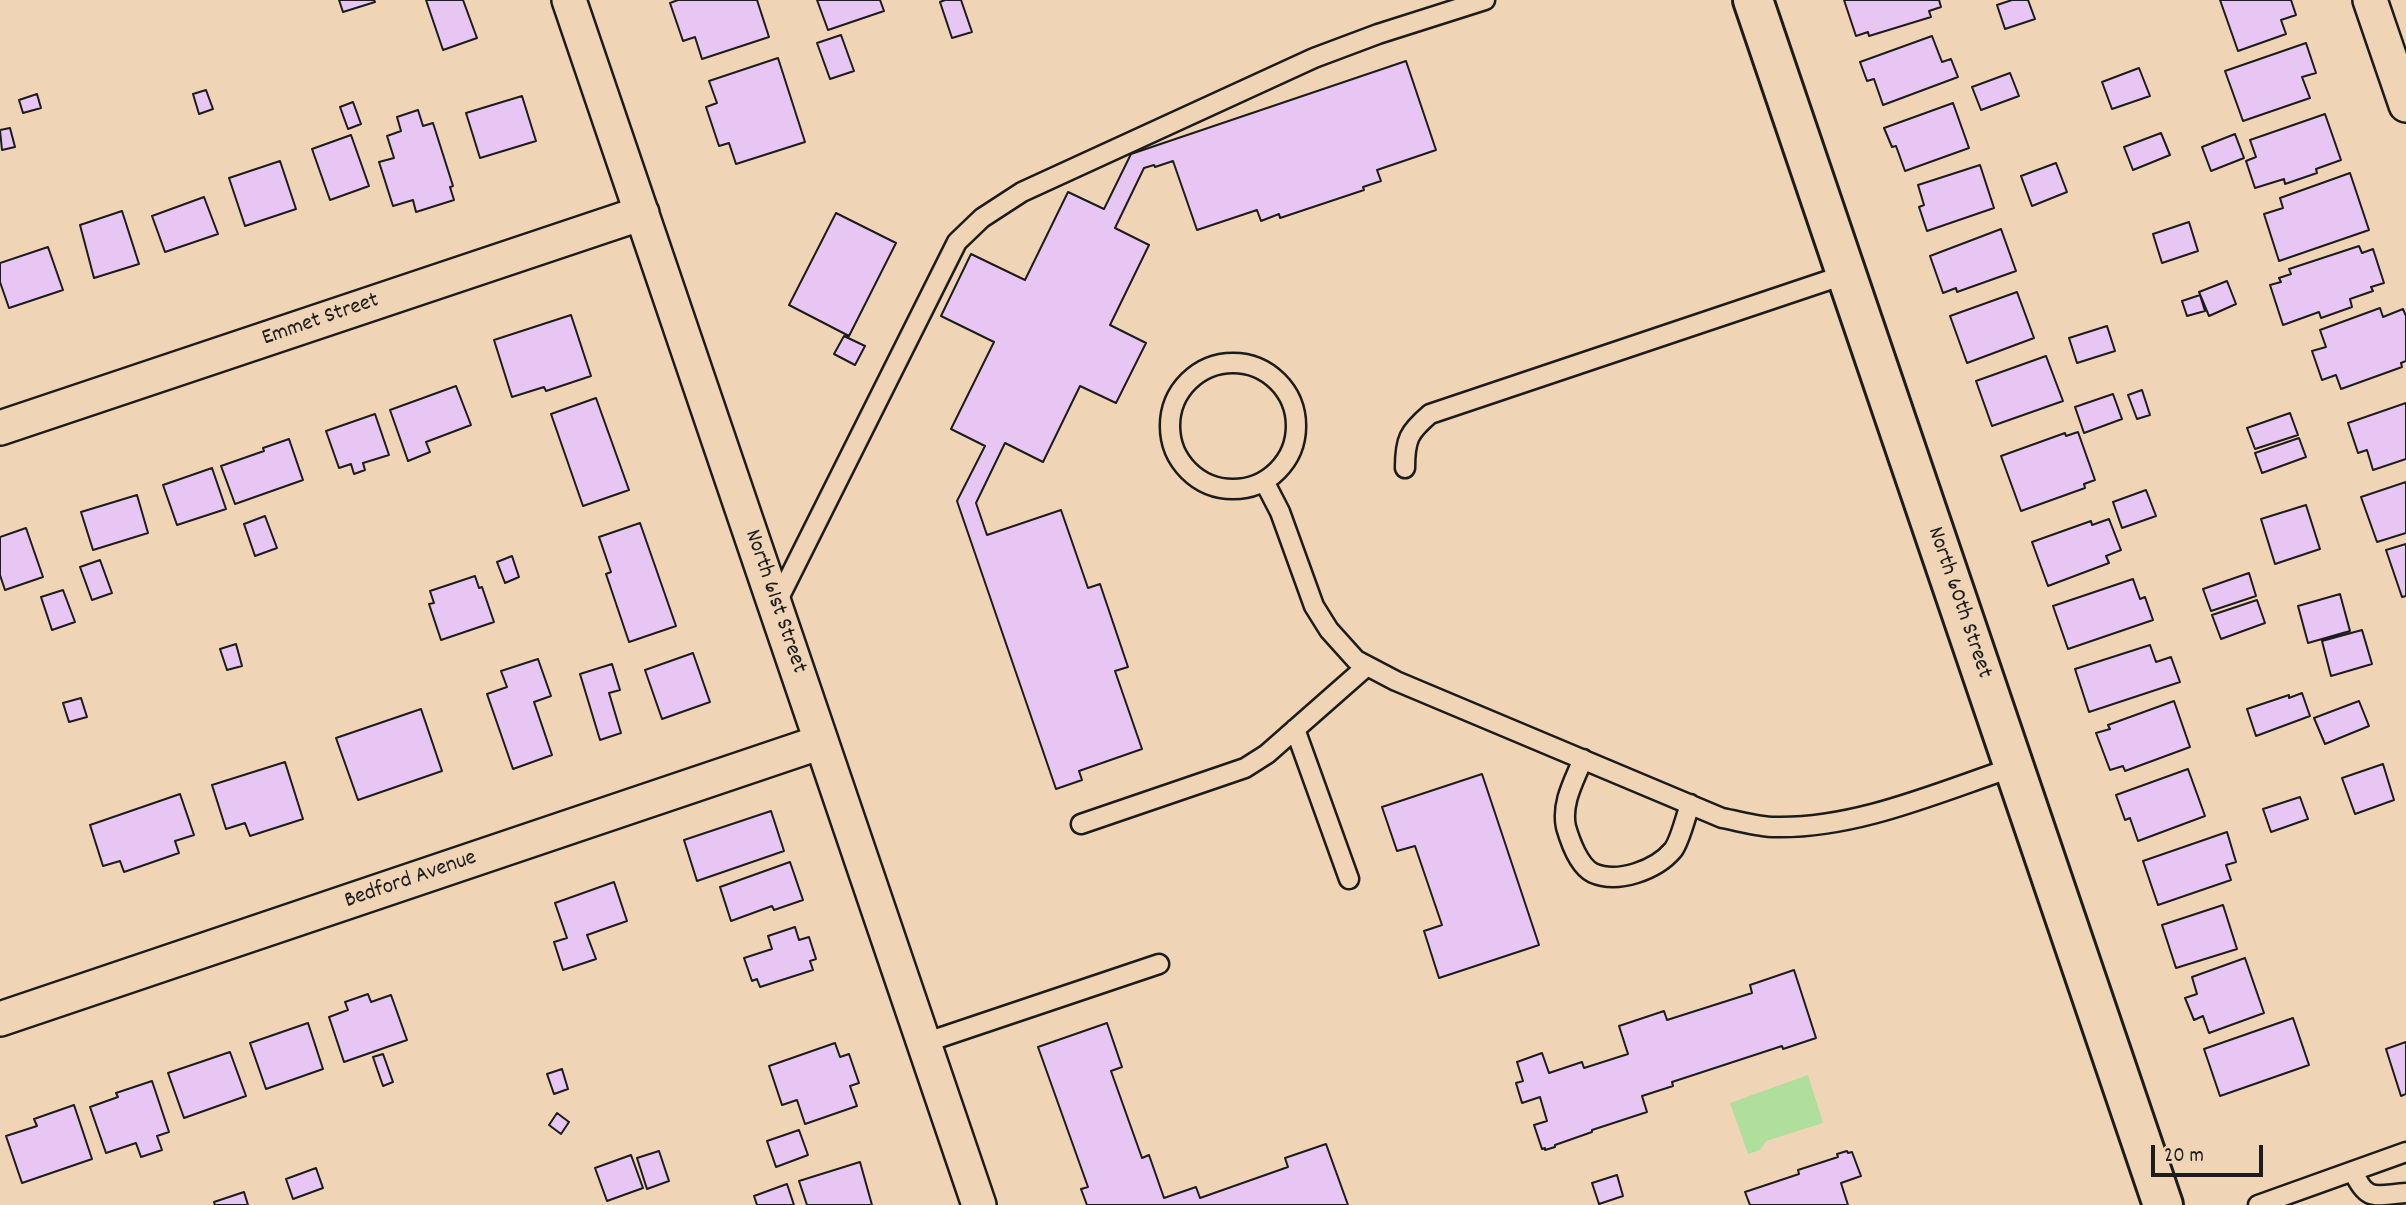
<!DOCTYPE html>
<html>
<head>
<meta charset="utf-8">
<style>
	body { margin:0 }
	#map { position:relative; width:2406px; height:1205px; overflow:hidden; background:#efd4b6; font-family:Dekko,sans-serif }
	canvas { display:block }
	.scale { position:absolute; left:2151px; top:1145px; width:112px; height:32px; box-sizing:border-box; border:4px solid #1c1c1c; border-top:0; padding-left:9px; font-size:21px; line-height:24px; white-space:nowrap; color:#1c1c1c; -webkit-text-stroke:5px #efd4b6; paint-order:stroke }
</style>
</head>
<body>
<div id="map">
<canvas width="2406" height="1205"></canvas>
<div class="scale">20 m</div>
</div>
<script>
const g = document.querySelector('canvas').getContext('2d');
g.lineJoin = 'round';
function paint(path, color) { g.fillStyle = color; g.fill(path, 'evenodd'); }
function trace(path, color, width, dash) { g.strokeStyle = color; g.lineWidth = width; g.lineCap = dash ? 'butt' : 'round'; g.setLineDash(dash || []); g.stroke(path); }
function label(font, color, halo, rows, align = 'center') {
  g.font = font + ' Dekko,sans-serif'; g.lineWidth = 6; g.setLineDash([]); g.textBaseline = 'middle'; g.strokeStyle = halo; g.fillStyle = color; for (const [text, x, y, turn = 0] of rows) {
    g.save(); g.translate(x, y); g.rotate((+turn || 0) * Math.PI / 180); g.textAlign = isNaN(turn) ? turn : align; if (halo) g.strokeText(text, 0, 0); g.fillText(text, 0, 0); g.restore();
  }
}
paint(new Path2D(`
	M1808 1075 1823 1123 1766 1141 1760 1150 1748 1154 1730 1103Z`), '#afde9d');
const building = new Path2D(`
	M339 0H374L375 2 343 12Z
	M426 0H463L477 38 443 50Z
	M678 0H757L769 37 702 59 695 37 683 41 670 3Z
	M817 0H880L884 11 828 30Z
	M945 0H961L972 32 952 38 940 2Z
	M1844 0H1939L1941 7 1929 11 1931 17 1869 36 1868 32 1856 36Z
	M2012 0H2028L2035 19 2005 29 1997 5Z
	M2220 0H2291L2296 15 2281 20 2286 34 2238 51Z
	M841 35 854 71 830 79 817 43Z
	M1932 36 1942 62 1951 59 1958 77 1883 105 1874 79 1867 81 1860 62Z
	M2306 43 2316 73 2302 77 2310 98 2243 121 2225 71Z
	M778 58 805 142 736 164 729 143 719 146 706 107 717 103 709 81Z
	M1406 61 1436 150 1377 170 1381 181 1363 187 1364 190 1280 218 1279 214 1261 221 1257 210 1197 230 1173 161 1155 167 1154 165 1144 168 1115 228 1149 245 1110 325 1146 343 1116 403 1080 386 1043 462 1005 443 976 503 987 535 1061 510 1088 588 1100 584 1128 667 1115 671 1142 749 1079 771 1082 780 1056 789 957 501 985 446 951 429 994 342 941 316 971 254 1025 280 1068 192 1104 209 1131 154Z
	M2139 68 2150 96 2112 109 2102 82Z
	M2010 73 2019 96 1981 110 1972 87Z
	M206 90 213 109 199 114 193 94Z
	M37 94 41 108 23 113 19 100Z
	M522 96 536 141 480 158 466 113Z
	M353 102 361 124 348 129 340 107Z
	M1953 103 1969 148 1905 171 1896 146 1892 147 1884 128Z
	M418 110 423 126 433 123 453 186 450 187 454 200 416 212 413 200 393 206 379 162 394 158 387 136 401 131 397 117Z
	M2325 114 2341 160 2316 169 2317 173 2285 184 2284 179 2255 188 2246 161 2256 157 2250 140Z
	M10 128 15 147 2 150 0 130Z
	M2161 133 2170 155 2133 170 2124 147Z
	M2235 134 2244 158 2211 171 2202 147Z
	M351 135 369 186 330 200 312 149Z
	M280 161 296 209 245 226 229 178Z
	M2056 163 2067 192 2032 206 2021 176Z
	M1980 165 1994 208 1927 231 1919 207 1924 205 1918 185Z
	M2350 173 2369 230 2279 261 2264 214 2283 208 2280 198Z
	M204 197 218 234 165 252 152 216Z
	M122 211 139 264 94 278 80 225Z
	M836 213 896 243 849 336 789 305Z
	M2189 222 2198 251 2162 263 2153 234Z
	M2001 229 2016 271 1957 292 1956 288 1943 293 1930 256Z
	M2359 246 2362 253 2373 249 2384 283 2371 287 2373 291 2350 299 2352 307 2321 318 2319 312 2283 325 2270 285 2281 282 2279 278 2291 274 2289 269Z
	M48 247 63 290 9 308 0 282V263Z
	M2227 281 2236 304 2209 316 2199 292Z
	M2017 292 2034 338 1967 363 1950 316Z
	M2200 295 2205 311 2187 316 2182 301Z
	M2380 308 2383 317 2403 309 2406 316V361L2401 363 2402 367 2341 389 2336 375 2322 380 2312 351 2326 347 2320 330Z
	M571 315 591 376 546 391 544 387 512 397 494 340Z
	M2107 326 2115 351 2077 363 2069 338Z
	M844 336 865 346 855 365 834 354Z
	M2046 356 2063 401 1992 426 1976 381Z
	M456 386 471 425 426 442 430 452 408 461 390 410Z
	M2142 390 2150 415 2137 419 2128 395Z
	M2113 394 2122 419 2084 433 2075 407Z
	M596 398 629 490 583 506 551 414Z
	M2406 403V459L2373 470 2367 450 2358 453 2348 423Z
	M2290 413 2298 435 2255 449 2247 428Z
	M375 414 389 455 363 463 365 470 354 474 351 464 339 468 326 431Z
	M2078 432 2095 480 2084 484 2085 488 2021 511 2001 456 2065 433 2066 436Z
	M2299 438 2306 457 2262 473 2255 453Z
	M289 439 303 480 235 504 221 466 264 451 263 448Z
	M212 468 226 509 177 525 163 485Z
	M2406 482V533L2377 542 2361 497Z
	M2146 490 2156 516 2122 528 2113 502Z
	M137 495 148 533 93 550 81 512Z
	M2306 505 2320 549 2275 564 2261 519Z
	M265 516 277 548 255 556 244 524Z
	M2109 519 2121 550 2106 556 2109 563 2048 586 2032 542 2091 521 2092 525Z
	M640 523 676 626 629 642 606 574 611 572 599 537Z
	M26 528 43 577 5 590 0 575V537Z
	M2406 544V596L2402 597 2386 550Z
	M512 556 519 577 505 583 497 562Z
	M100 560 112 593 92 600 80 567Z
	M2249 573 2256 596 2211 611 2203 589Z
	M475 576 479 588 482 587 494 622 441 640 429 604 434 603 430 591Z
	M2133 579 2140 599 2145 597 2153 620 2068 649 2053 606Z
	M63 590 75 622 52 630 41 597Z
	M2340 594 2350 631 2308 643 2298 606Z
	M2257 600 2265 623 2221 639 2212 615Z
	M2362 630 2372 664 2331 676 2322 641Z
	M236 644 242 666 227 670 220 649Z
	M2150 645 2156 662 2171 657 2180 682 2089 712 2075 669Z
	M693 653 710 702 662 719 645 670Z
	M538 659 551 696 534 702 552 755 513 769 487 694 507 687 501 671Z
	M612 664 620 690 609 693 621 733 600 740 580 674Z
	M2302 693 2310 716 2256 736 2247 709 2289 695V698Z
	M81 698 87 717 69 722 63 703Z
	M2174 701 2190 747 2125 771 2123 766 2110 770 2096 733 2110 729 2108 725Z
	M2359 701 2369 726 2325 744 2314 718Z
	M421 709 442 771 358 800 336 738Z
	M285 762 303 819 250 836 245 823 226 829 212 785Z
	M2383 764 2394 800 2355 814 2342 778Z
	M2188 769 2205 816 2138 841 2130 818 2125 820 2116 795Z
	M1482 774 1539 945 1439 978 1424 931 1442 925 1415 846 1397 851 1382 807Z
	M180 794 194 835 175 841 179 853 124 872 120 861 103 866 90 825Z
	M2300 797 2308 819 2271 832 2263 809Z
	M771 811 784 851 697 881 684 840Z
	M2227 832 2236 862 2226 865 2231 880 2158 905 2143 861Z
	M790 862 803 900 774 910 772 906 731 921 720 887Z
	M614 882 627 921 587 935 596 959 563 970 554 942 567 938 555 903Z
	M2223 905 2237 949 2176 968 2162 925Z
	M795 927 799 940 809 937 816 959 810 961 813 970 760 987 757 979 752 981 744 958 772 949 768 936Z
	M2245 958 2264 1013 2209 1033 2203 1016 2194 1020 2185 998 2197 994 2192 977Z
	M1794 970 1816 1038 1783 1049 1782 1046 1672 1082 1673 1086 1642 1096 1647 1112 1592 1130V1132L1555 1145V1147L1545 1150V1148L1542 1149 1534 1125 1547 1121 1540 1097 1522 1103 1516 1083 1523 1081 1517 1062 1542 1053 1549 1073 1582 1062 1584 1068 1628 1054 1619 1026 1664 1011 1667 1020 1752 993 1750 985Z
	M368 994 371 1002 391 995 407 1040 344 1062 329 1017 348 1010 345 1002Z
	M2293 1018 2309 1065 2220 1096 2204 1049Z
	M308 1023 323 1069 266 1089 250 1043Z
	M1107 1023 1122 1067 1111 1071 1142 1158 1149 1155 1164 1198 1196 1187 1200 1198 1288 1167 1285 1158 1326 1144 1348 1205H1087L1081 1189 1088 1187 1038 1047Z
	M2406 1042V1094L2401 1096 2386 1049Z
	M835 1043 840 1057 849 1054 859 1083 850 1086 857 1106 805 1124 797 1100 782 1105 769 1066Z
	M230 1052 246 1096 184 1118 168 1073Z
	M383 1054 393 1082 383 1086 373 1057Z
	M562 1069 568 1089 554 1094 547 1074Z
	M152 1081 169 1132 157 1136 162 1150 141 1157 136 1143 106 1153 90 1107 118 1097 116 1093Z
	M74 1105 92 1159 22 1183 6 1136 37 1126 34 1119Z
	M557 1113 569 1122 561 1134 549 1125Z
	M799 1130 808 1155 776 1167 767 1141Z
	M659 1151 669 1181 647 1189 637 1158Z
	M1847 1151 1848 1153 1852 1152 1861 1176 1841 1183 1848 1205H1750L1745 1192 1799 1174 1798 1170 1838 1157 1837 1154Z
	M631 1155 643 1188 607 1201 595 1168Z
	M860 1162 872 1205H807L799 1181Z
	M316 1168 323 1188 293 1199 286 1179Z
	M1617 1175 1623 1196 1599 1204 1592 1183Z
	M787 1184 794 1205H757L754 1196Z
	M244 1192 248 1205H215L214 1202Z`);
paint(building, '#e7c6f3');
trace(building, '#1c1c1c', 2);
const lane = new Path2D(`
	M1170 426a63 63 0 1 1 126 0a63 63 0 1 1-126 0Z
	M1405 468C1405 439 1409 432 1430 414L1847 274
	M1264 481 1280 512 1314 606 1329 630 1356 660 1396 681 1722 818C1739 821 1758 827 1775 827 1856 829 1939 792 2014 767
	M775 606 957 242 982 218 1022 192 1314 58 1378 34 1485 0
	M1295 729 1349 879
	M1583 759C1574 781 1561 803 1566 827 1570 841 1579 866 1593 873 1618 884 1656 870 1673 850 1680 841 1686 816 1690 804
	M1081 824 1245 768 1267 754 1367 666
	M924 1043 1159 964
	M2353 1171C2367 1203 2375 1195 2406 1193
	M2258 1205 2406 1152`);
const street = new Path2D(`
	M569 0 979 1205
	M2370 0 2406 105
	M0 428 642 213
	M0 1019 821 742`);
const secondary = new Path2D(`
	M1753 0 2163 1205`);
trace(lane, '#1c1c1c', 23);
trace(street, '#1c1c1c', 38);
trace(secondary, '#1c1c1c', 44);
trace(lane, '#efd4b6', 18);
trace(street, '#efd4b6', 33);
trace(secondary, '#efd4b6', 38);
label('23px', '#1c1c1c', '#efd4b6', [
	["Emmet Street",321,321,-19],
	["North 61st Street",774,602,71],
	["North 60th Street",1958,603,71],
	["Bedford Avenue",411,881,-19]
]);
</script>
</body>
</html>
